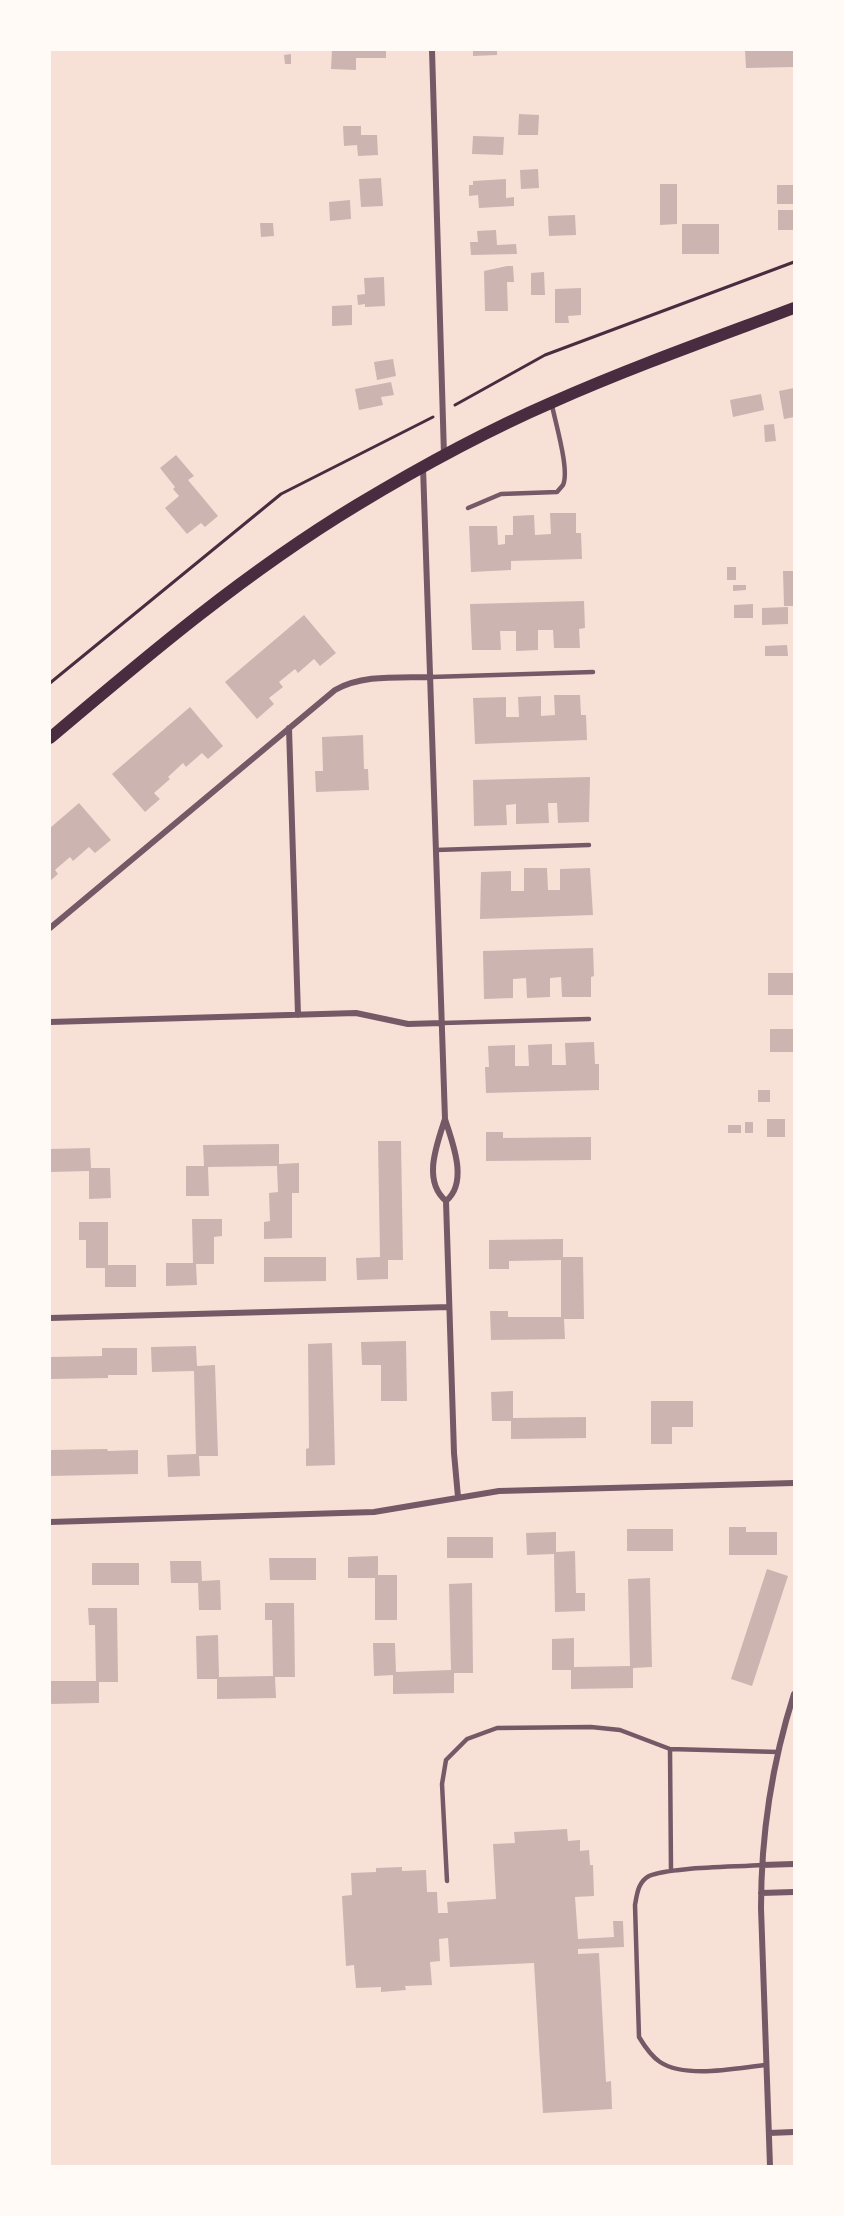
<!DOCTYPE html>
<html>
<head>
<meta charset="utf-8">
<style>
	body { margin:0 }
	#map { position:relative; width:844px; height:2216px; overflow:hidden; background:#f7e1d7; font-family:"Playfair Display",serif }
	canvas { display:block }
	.frame { position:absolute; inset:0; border:51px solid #fffaf5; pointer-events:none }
</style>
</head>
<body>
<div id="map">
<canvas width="844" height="2216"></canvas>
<div class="frame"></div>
</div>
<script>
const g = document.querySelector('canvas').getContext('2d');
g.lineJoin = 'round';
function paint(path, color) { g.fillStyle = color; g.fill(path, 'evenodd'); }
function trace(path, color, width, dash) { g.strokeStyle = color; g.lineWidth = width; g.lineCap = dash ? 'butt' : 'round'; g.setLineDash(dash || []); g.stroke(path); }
paint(new Path2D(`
	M332 50H386V58H356V70L331 69Z
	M473 50H497V55L473 56Z
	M745 50H794V67L746 68Z
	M291 54V64H285L284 55Z
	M519 114 539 115 538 135H518Z
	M343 126H361V135H377L378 155 358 156 357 145 344 146Z
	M473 136 504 137 503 155 472 154Z
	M538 169 539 188 521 189 520 170Z
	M381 178 383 206 361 207 359 179Z
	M506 179V198L514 197V206L479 208 478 195 469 196V185H473V181Z
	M660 184H677V224L660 225Z
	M777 185H794V204H777Z
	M350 200 351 219 330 221 329 202Z
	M778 210H794V230H778Z
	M575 215 576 235 549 236 548 216Z
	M260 223H273L274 236 261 237Z
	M682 224H719V254H682Z
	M496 230 497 245 516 244 517 254 471 255 470 242H478L477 231Z
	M507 266H513L514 282H507L508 311H485L484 271Z
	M544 272 545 295H531V273Z
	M384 277 385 306 365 307V304L358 305 357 295 365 294 364 278Z
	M581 288V315L568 316 569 323H555V289Z
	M352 305V325L332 326V306Z
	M393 359 396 376 377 380 374 362Z
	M391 382 394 395 381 397 383 405 359 410 355 389Z
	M794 388V417L784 419 779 391Z
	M761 394 764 410 733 417 730 400Z
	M774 424 776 441 765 442 764 425Z
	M176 455 194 476 188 480 218 516 205 527 201 523 187 534 165 508 179 496 173 489 175 487 160 468Z
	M550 513H576V533H581L582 559 511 561V570L471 572 469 526H497L498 545 505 544V535H513V516L534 515 535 535 551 534Z
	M727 567H736V580H727Z
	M783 571H794V606H784Z
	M733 585H746V590L733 591Z
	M584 601 585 628 579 629 580 648H554L553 630H538V650L516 651V631H500L501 650H472L470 604Z
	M753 604V618H734V605Z
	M788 607V624L762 625V608Z
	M304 615 336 653 320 666 314 659 298 673 295 669 279 682 283 687 269 698 274 704 257 719 225 682Z
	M787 645 788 656H765V646Z
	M554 695H580L581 715H586L587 740 475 744 473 698 506 697V717H519L518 697 541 696V716L555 715Z
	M190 707 223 746 208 759 202 753 186 767 183 763 168 777 170 779 154 793 160 799 145 812 112 774Z
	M363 735 364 769H368L369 790 316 792 315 771H323L322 737Z
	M590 777 589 822 558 823 557 803H548L549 823 516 824V804L506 805 507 825 474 826 473 780Z
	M79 803 111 840 95 853 89 847 73 861 70 857 55 870 58 874 50 881V828Z
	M524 868H547L548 890H560V869L590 868 593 915 480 919 481 872 511 871V891H524Z
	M593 948 594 976 591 977V997H562L561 977 550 978V997L527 998 526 978 513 979V998L484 999 483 951Z
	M768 973H794V995H768Z
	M770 1029H794V1052H770Z
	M594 1042 595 1064H599V1090L486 1093 485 1067H489L488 1046 515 1045V1066H529L528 1045 552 1044V1065H566L565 1043Z
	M758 1090H770V1102H758Z
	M767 1119H785V1137H767Z
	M745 1122H753V1133H745Z
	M728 1125H741V1133H728Z
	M486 1132H503V1138L591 1137V1160L486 1161Z
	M378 1141H401L403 1260H388V1279L357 1280 356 1258 380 1257Z
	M279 1144V1164L299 1163V1193H292V1238L264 1239V1222L270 1221 269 1193 278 1192 277 1166 208 1167 209 1196H186V1166H204L203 1145Z
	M90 1148 91 1168H110L111 1198 89 1199V1171L50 1172V1149Z
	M192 1219H222V1236L214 1237V1264H196L197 1285 166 1286V1263H193Z
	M79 1222H108V1265H136V1287H105V1268H86V1240H79Z
	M563 1239V1257H583L584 1319H564L565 1339 491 1340 490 1311H508V1317H561V1260L509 1261V1269H489V1240Z
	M264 1257H326V1281L264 1282Z
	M406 1341 407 1401H381V1365H362L361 1342Z
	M332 1343 335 1465 306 1466V1449L309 1448 308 1344Z
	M196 1346 197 1366 215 1365 218 1456H199L200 1476 168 1477 167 1455 196 1454 194 1371 152 1372 151 1347Z
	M102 1348H137V1375H108V1378L50 1379V1357L102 1356Z
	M513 1391V1418L586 1417V1438L511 1439V1421H492L491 1392Z
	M651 1401H693V1427H672V1444H651Z
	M107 1449 108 1451 138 1450V1474L50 1476V1450Z
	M729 1527H746V1532H777V1555H729Z
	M627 1529H673V1551H627Z
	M556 1532V1552L575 1551 576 1593H585V1611L555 1612 554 1554 527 1555 526 1533Z
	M447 1537H493V1558H447Z
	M378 1556V1575H397V1620H375V1578H348V1557Z
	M269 1558H316V1580H270Z
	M170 1561H201L202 1581 220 1580 221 1610H199L198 1583H171Z
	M92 1563H139V1585H92Z
	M767 1569 788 1576 752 1686 731 1679Z
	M650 1578 652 1667 633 1668V1688L571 1689V1670H552V1639L574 1638V1667L630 1666 628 1579Z
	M472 1583 473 1673H454V1693L393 1694V1675L374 1676 373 1643H395L396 1672 451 1670 449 1584Z
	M265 1603H294L295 1677H275L276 1698 217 1699V1679H197L196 1636 218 1635 219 1677 273 1676 272 1620H265Z
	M88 1608H117L118 1682H99V1703L50 1704V1681H96L95 1625H89Z
	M567 1829 568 1841 580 1840V1851L589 1850 590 1865H593L594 1896 575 1897 578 1939 614 1937 613 1921H623L624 1947 578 1949V1954L599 1953 606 2082 611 2081 612 2109 543 2113 534 1963 450 1967 448 1938 439 1939 440 1961 430 1962 432 1985 405 1986 406 1990 381 1992V1987L356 1988 354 1965 346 1966 342 1896 352 1895 351 1873 376 1872V1868L402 1867V1871L426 1870 427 1892H437L438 1913H448L447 1902 496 1899 493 1844 515 1843 514 1832Z`), '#ccb4b1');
trace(new Path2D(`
	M455 405 545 355 794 262
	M50 683 281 494 433 417`), '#4a2c40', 3);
trace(new Path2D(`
	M468 508 501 494 557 492C557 492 563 485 563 485 570 470 555 422 552 405
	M431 677 593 672
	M436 850 589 845
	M442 1023 589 1019
	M762 1865C738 1867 668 1867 649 1876 638 1882 637 1894 635 1905L639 2037C645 2047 651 2056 660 2062 686 2079 737 2068 766 2065
	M671 1871 670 1749 778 1752
	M447 1881 442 1784 446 1760 467 1739 497 1728 591 1727 620 1730 670 1749`), '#755966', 4.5);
trace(new Path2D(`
	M432 50 444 455
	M423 467 445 1119C452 1142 469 1182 446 1201
	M289 728 298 1015
	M50 928 335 690C363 674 399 678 431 677
	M50 1022 356 1013 408 1024 442 1023
	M445 1119C437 1144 422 1181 446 1201L454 1453 458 1497
	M50 1318 449 1307
	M50 1522 374 1512 499 1491 794 1483
	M762 1865 794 1864
	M761 1893 794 1892
	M769 2133 794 2132
	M770 2166 761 1908C761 1835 772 1763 794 1694`), '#755966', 6);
trace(new Path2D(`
	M50 738C148 655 246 572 357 505 420 467 486 431 553 402 632 367 714 338 794 308`), '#4a2c40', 12);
</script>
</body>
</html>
